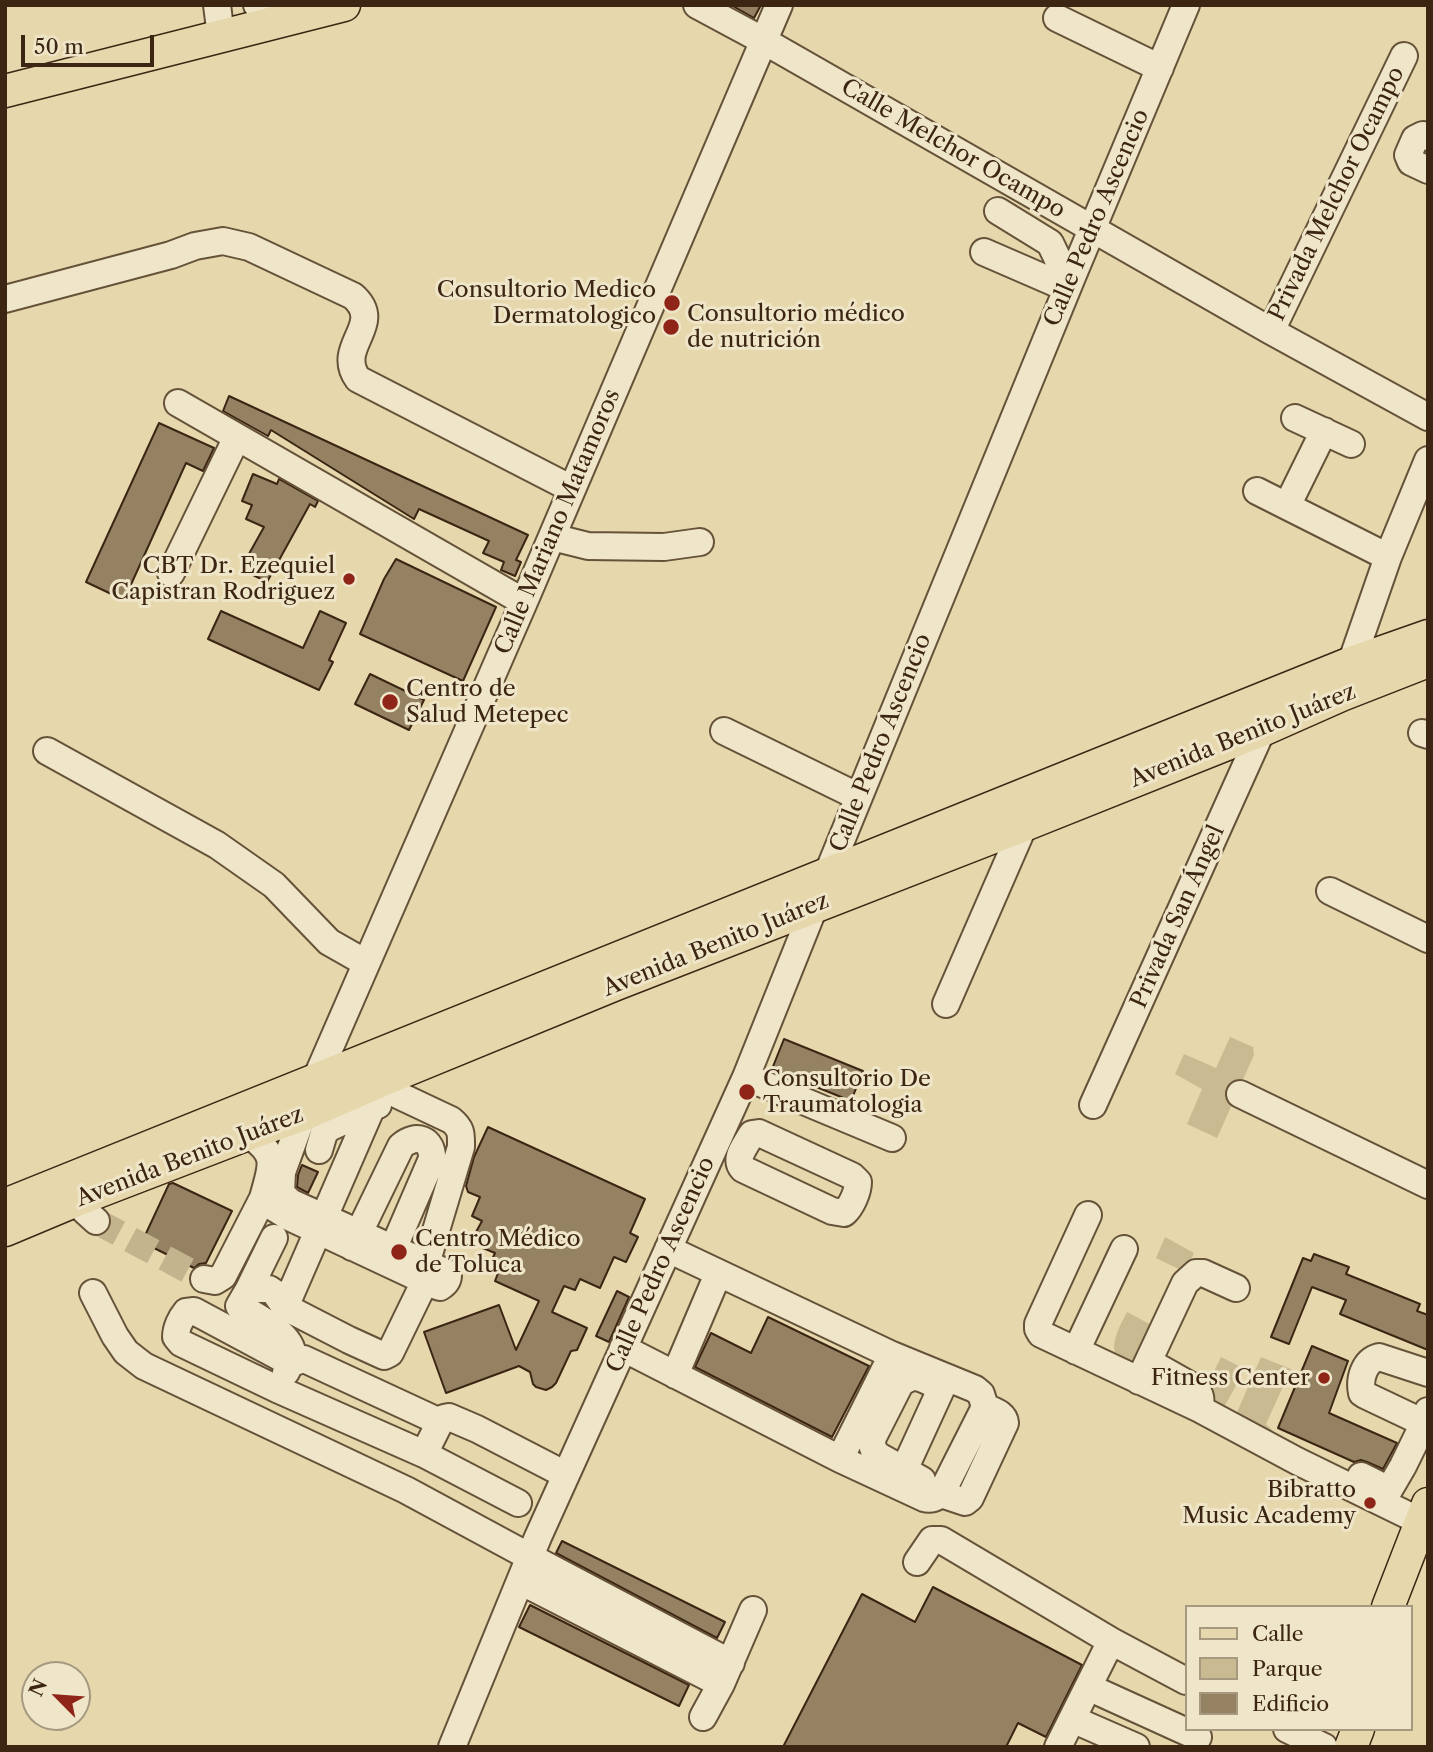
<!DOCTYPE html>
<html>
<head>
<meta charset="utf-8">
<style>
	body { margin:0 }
	#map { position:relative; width:1433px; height:1752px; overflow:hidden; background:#e6d8ac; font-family:"Libre Caslon Text",serif }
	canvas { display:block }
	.frame { position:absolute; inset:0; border:7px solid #3c2513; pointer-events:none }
	.legend { position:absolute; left:1185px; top:1605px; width:228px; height:126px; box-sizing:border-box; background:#efe6c9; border:2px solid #a79980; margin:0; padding:9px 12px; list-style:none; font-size:21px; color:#3c2513 }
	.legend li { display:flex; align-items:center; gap:14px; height:35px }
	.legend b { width:35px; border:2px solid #a79980 }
	.north { position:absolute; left:21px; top:1661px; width:70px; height:70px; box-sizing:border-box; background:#efe6c9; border:2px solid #a79980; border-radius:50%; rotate:295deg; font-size:19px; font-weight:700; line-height:28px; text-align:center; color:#3c2513 }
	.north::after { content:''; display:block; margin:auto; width:24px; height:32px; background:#8f2418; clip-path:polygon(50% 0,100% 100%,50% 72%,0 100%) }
	.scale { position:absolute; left:21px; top:35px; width:133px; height:32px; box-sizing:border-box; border:4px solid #3c2513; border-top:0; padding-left:9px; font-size:21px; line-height:24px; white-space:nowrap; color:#3c2513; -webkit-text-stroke:5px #efe6c9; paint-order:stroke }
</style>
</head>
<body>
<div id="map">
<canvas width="1433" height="1752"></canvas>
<div class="frame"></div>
<ul class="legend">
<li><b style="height:9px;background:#e6d8ac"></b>Calle</li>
<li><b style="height:19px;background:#c9ba92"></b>Parque</li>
<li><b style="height:19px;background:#948263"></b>Edificio</li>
</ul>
<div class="north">N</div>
<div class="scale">50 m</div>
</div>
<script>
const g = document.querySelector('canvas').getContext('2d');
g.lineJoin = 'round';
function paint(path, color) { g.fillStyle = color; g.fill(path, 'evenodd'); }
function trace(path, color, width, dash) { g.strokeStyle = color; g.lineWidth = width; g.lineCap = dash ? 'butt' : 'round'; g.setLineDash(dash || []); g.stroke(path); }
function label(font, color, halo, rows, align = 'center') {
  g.font = font + ' "Libre Caslon Text",serif'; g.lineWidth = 6; g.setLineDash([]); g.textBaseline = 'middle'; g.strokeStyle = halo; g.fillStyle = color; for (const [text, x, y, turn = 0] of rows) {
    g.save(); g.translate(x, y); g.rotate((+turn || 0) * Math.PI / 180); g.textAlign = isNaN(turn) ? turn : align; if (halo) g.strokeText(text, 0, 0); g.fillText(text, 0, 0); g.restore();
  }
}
paint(new Path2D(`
	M1230 1037 1253 1047 1254 1055 1217 1138 1187 1124 1202 1089 1175 1074 1184 1054 1216 1068Z
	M1165 1237 1194 1253 1185 1272 1156 1258Z
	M1127 1312 1157 1328 1136 1367C1131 1365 1124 1363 1120 1360 1106 1349 1121 1324 1127 1312Z
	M1221 1357 1245 1369 1222 1411 1216 1402 1208 1383Z
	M1261 1357 1291 1369 1266 1424 1273 1431 1267 1442 1232 1424Z`), '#c9ba92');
const building = new Path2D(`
	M731 5H761L754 18Z
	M229 396 528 535 516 560 521 562 515 576 501 570 504 562 483 553 489 541 419 509 414 519 271 430 268 436 223 411Z
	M159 423 214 448 203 471 186 463 124 600 86 582Z
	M253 474 277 484 279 479 318 501 315 507 310 504 267 582 251 574 255 566 245 561 264 527 246 519 252 505 242 501Z
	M396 559 496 607 463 681 360 634 384 579Z
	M221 611 303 648 320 611 346 623 329 660 333 662 319 690 208 639Z
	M370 674 424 700 409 730 355 704Z
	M784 1039 863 1071 851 1101 772 1069Z
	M488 1127 645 1199 630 1233 638 1237 626 1262 614 1257 600 1288 580 1279 575 1290 564 1286 552 1312 587 1328 577 1350 571 1351 556 1383 552 1387 546 1390 536 1387 533 1384 530 1372 519 1366 446 1393 424 1332 499 1305 516 1350 539 1301 495 1281 500 1268 490 1264 495 1253 483 1248 488 1237 476 1232 482 1221 472 1216 480 1197 468 1192 466 1186 474 1157Z
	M302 1165 318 1172 308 1193 297 1187 298 1175Z
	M173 1183 232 1211 206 1263 199 1264 194 1268 142 1242 169 1184Z
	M1314 1254 1349 1267 1346 1274 1420 1304 1417 1311 1428 1315V1350L1340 1314 1346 1300 1312 1287 1289 1344 1271 1337 1303 1258 1311 1261Z
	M617 1291 629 1297 609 1342 596 1336Z
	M768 1317 869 1366 832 1437 695 1367 711 1333 751 1353Z
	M1312 1346 1348 1361 1329 1413 1397 1443 1383 1469 1367 1462 1361 1460 1354 1462 1278 1428Z
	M562 1541 725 1622 717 1638 556 1553Z
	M933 1587 1082 1665 1046 1737 1018 1723 1006 1747H783L862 1594 915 1622Z
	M530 1605 689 1685 679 1706 519 1627Z`);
paint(building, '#948263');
trace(building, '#3c2513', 2);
trace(new Path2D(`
	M96 1221 204 1279`), '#c4b48d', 26, [26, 13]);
const minor = new Path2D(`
	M217 5 221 36
	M257 5 276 23
	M697 5 764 41 1271 331 1428 417
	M1057 18 1160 68
	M1428 137 1423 135 1415 139 1408 155 1411 162 1428 170
	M998 211 1050 243 1064 272 1072 277
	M984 252 1067 288
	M5 299 171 255 195 246 223 241 249 247 353 296C386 325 334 346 358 379L572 489
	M1271 331 1404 56
	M178 403 524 602
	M1295 418 1351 444
	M1257 491 1388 557
	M1287 506 1324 431
	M552 537 588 546 664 547 700 542
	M171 573 237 437
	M1346 678 1388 557 1428 460
	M724 731 859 797
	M1422 733 1428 735
	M47 751 217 845 274 885 329 942 366 963
	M1330 891 1428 939
	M946 1004 1024 825
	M746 1077 892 1138
	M387 1078 398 1095 451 1120C462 1129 461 1134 461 1147L426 1264
	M1240 1094 1428 1185
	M1093 1105 1262 730
	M759 1133 852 1176 858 1182C858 1192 851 1207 844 1213L832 1211 743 1169C734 1159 744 1148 750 1137L752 1134Z
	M248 1134C279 1156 272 1164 263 1198L271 1206 289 1217 434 1285 440 1287C445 1284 448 1281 448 1275L445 1272 290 1202 281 1193 282 1172 316 1079 524 602 779 5
	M319 1150 324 1133 329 1128 378 1105
	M79 1199 85 1211 96 1221
	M1088 1215 1038 1324V1329L1041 1334 1200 1409 1297 1461 1428 1525
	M274 1238 249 1289 239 1306C255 1316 294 1335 292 1355 292 1361 289 1367 286 1372
	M352 1247 401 1146C416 1133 433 1139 432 1159L387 1263
	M204 1279 215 1281 223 1276 263 1198
	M249 1289H269L275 1293 285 1307 349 1340 384 1356 390 1353 425 1281
	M93 1293 115 1336 126 1352 144 1366 406 1490 530 1557 731 1663
	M285 1307 371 1109
	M623 1348 840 1459 892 1355 668 1249
	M1076 1351 1124 1249
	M1149 1362 1195 1388C1201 1395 1201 1399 1200 1408
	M1428 1373 1379 1357C1364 1361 1359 1379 1362 1393L1365 1395 1424 1423 1428 1411
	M675 1375 718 1274
	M1139 1381 1185 1283 1196 1273H1203L1236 1288
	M440 1422 444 1418 449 1417 477 1429 566 1475
	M424 1454 440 1422 304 1359 291 1363 194 1311 186 1312C181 1318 176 1328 176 1337L181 1343 277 1389 424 1454 518 1503
	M840 1459 924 1498C931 1500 935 1498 941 1494L985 1407 981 1394 975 1389 892 1355
	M904 1470 942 1387
	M1361 1476 1389 1490 1403 1466 1424 1423
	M922 1480 879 1456C873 1451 872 1447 872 1439L900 1384C914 1372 921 1378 936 1385
	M941 1494 965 1502 970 1498 1005 1423C1004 1413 993 1411 985 1407
	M917 1562 932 1540H941L1111 1641 1186 1681
	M520 1581 721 1684
	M1088 1687 1198 1737
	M703 1717 721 1684 753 1610
	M1072 1719 1136 1747
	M1287 1729 1324 1747
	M452 1747 538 1537 746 1077 827 875 1072 277 1186 5
	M1058 1747 1111 1641`);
const major = new Path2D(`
	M5 91 344 5
	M5 1205 1351 663 1428 636
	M5 1230 79 1199 248 1134 302 1115 387 1078 616 984 1024 825 1262 730 1341 695 1428 661
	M1388 1607 1428 1504
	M1351 1747 1358 1729`);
trace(minor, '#665239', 30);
trace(major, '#3c2513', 35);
trace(minor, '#efe6c9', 26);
trace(major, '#e6d8ac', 32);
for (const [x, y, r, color] of [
	[672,303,9,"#8f2418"],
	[671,327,9,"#8f2418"],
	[349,579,7,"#8f2418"],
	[390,702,9,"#8f2418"],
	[747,1092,9,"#8f2418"],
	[399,1252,9,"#8f2418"],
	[1324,1378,7,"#8f2418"],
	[1370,1503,7,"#8f2418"]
]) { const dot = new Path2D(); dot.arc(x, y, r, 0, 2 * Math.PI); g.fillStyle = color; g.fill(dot); trace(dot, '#efe6c9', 2.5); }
label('23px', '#3c2513', '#efe6c9', [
	["Calle Melchor Ocampo",953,149,30],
	["Privada Melchor Ocampo",1337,194,-64],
	["Calle Pedro Ascencio",1097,218,-67],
	["Calle Mariano Matamoros",558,522,-67],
	["Avenida Benito Juárez",1243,736,-22],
	["Calle Pedro Ascencio",881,743,-68],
	["Privada San Ángel",1178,917,-66],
	["Avenida Benito Juárez",716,945,-22],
	["Avenida Benito Juárez",190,1157,-21],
	["Calle Pedro Ascencio",661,1265,-66]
]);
label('23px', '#3c2513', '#efe6c9', [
	["Consultorio Medico",656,290],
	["Dermatologico",656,316],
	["Consultorio médico",687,314,"left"],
	["de nutrición",687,340,"left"],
	["CBT Dr. Ezequiel",335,566],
	["Capistran Rodriguez",335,592],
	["Centro de",406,689,"left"],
	["Salud Metepec",406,715,"left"],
	["Consultorio De",763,1079,"left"],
	["Traumatologia",763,1105,"left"],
	["Centro Médico",415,1239,"left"],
	["de Toluca",415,1265,"left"],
	["Fitness Center",1310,1378],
	["Bibratto",1356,1490],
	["Music Academy",1356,1516]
], 'right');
</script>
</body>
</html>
